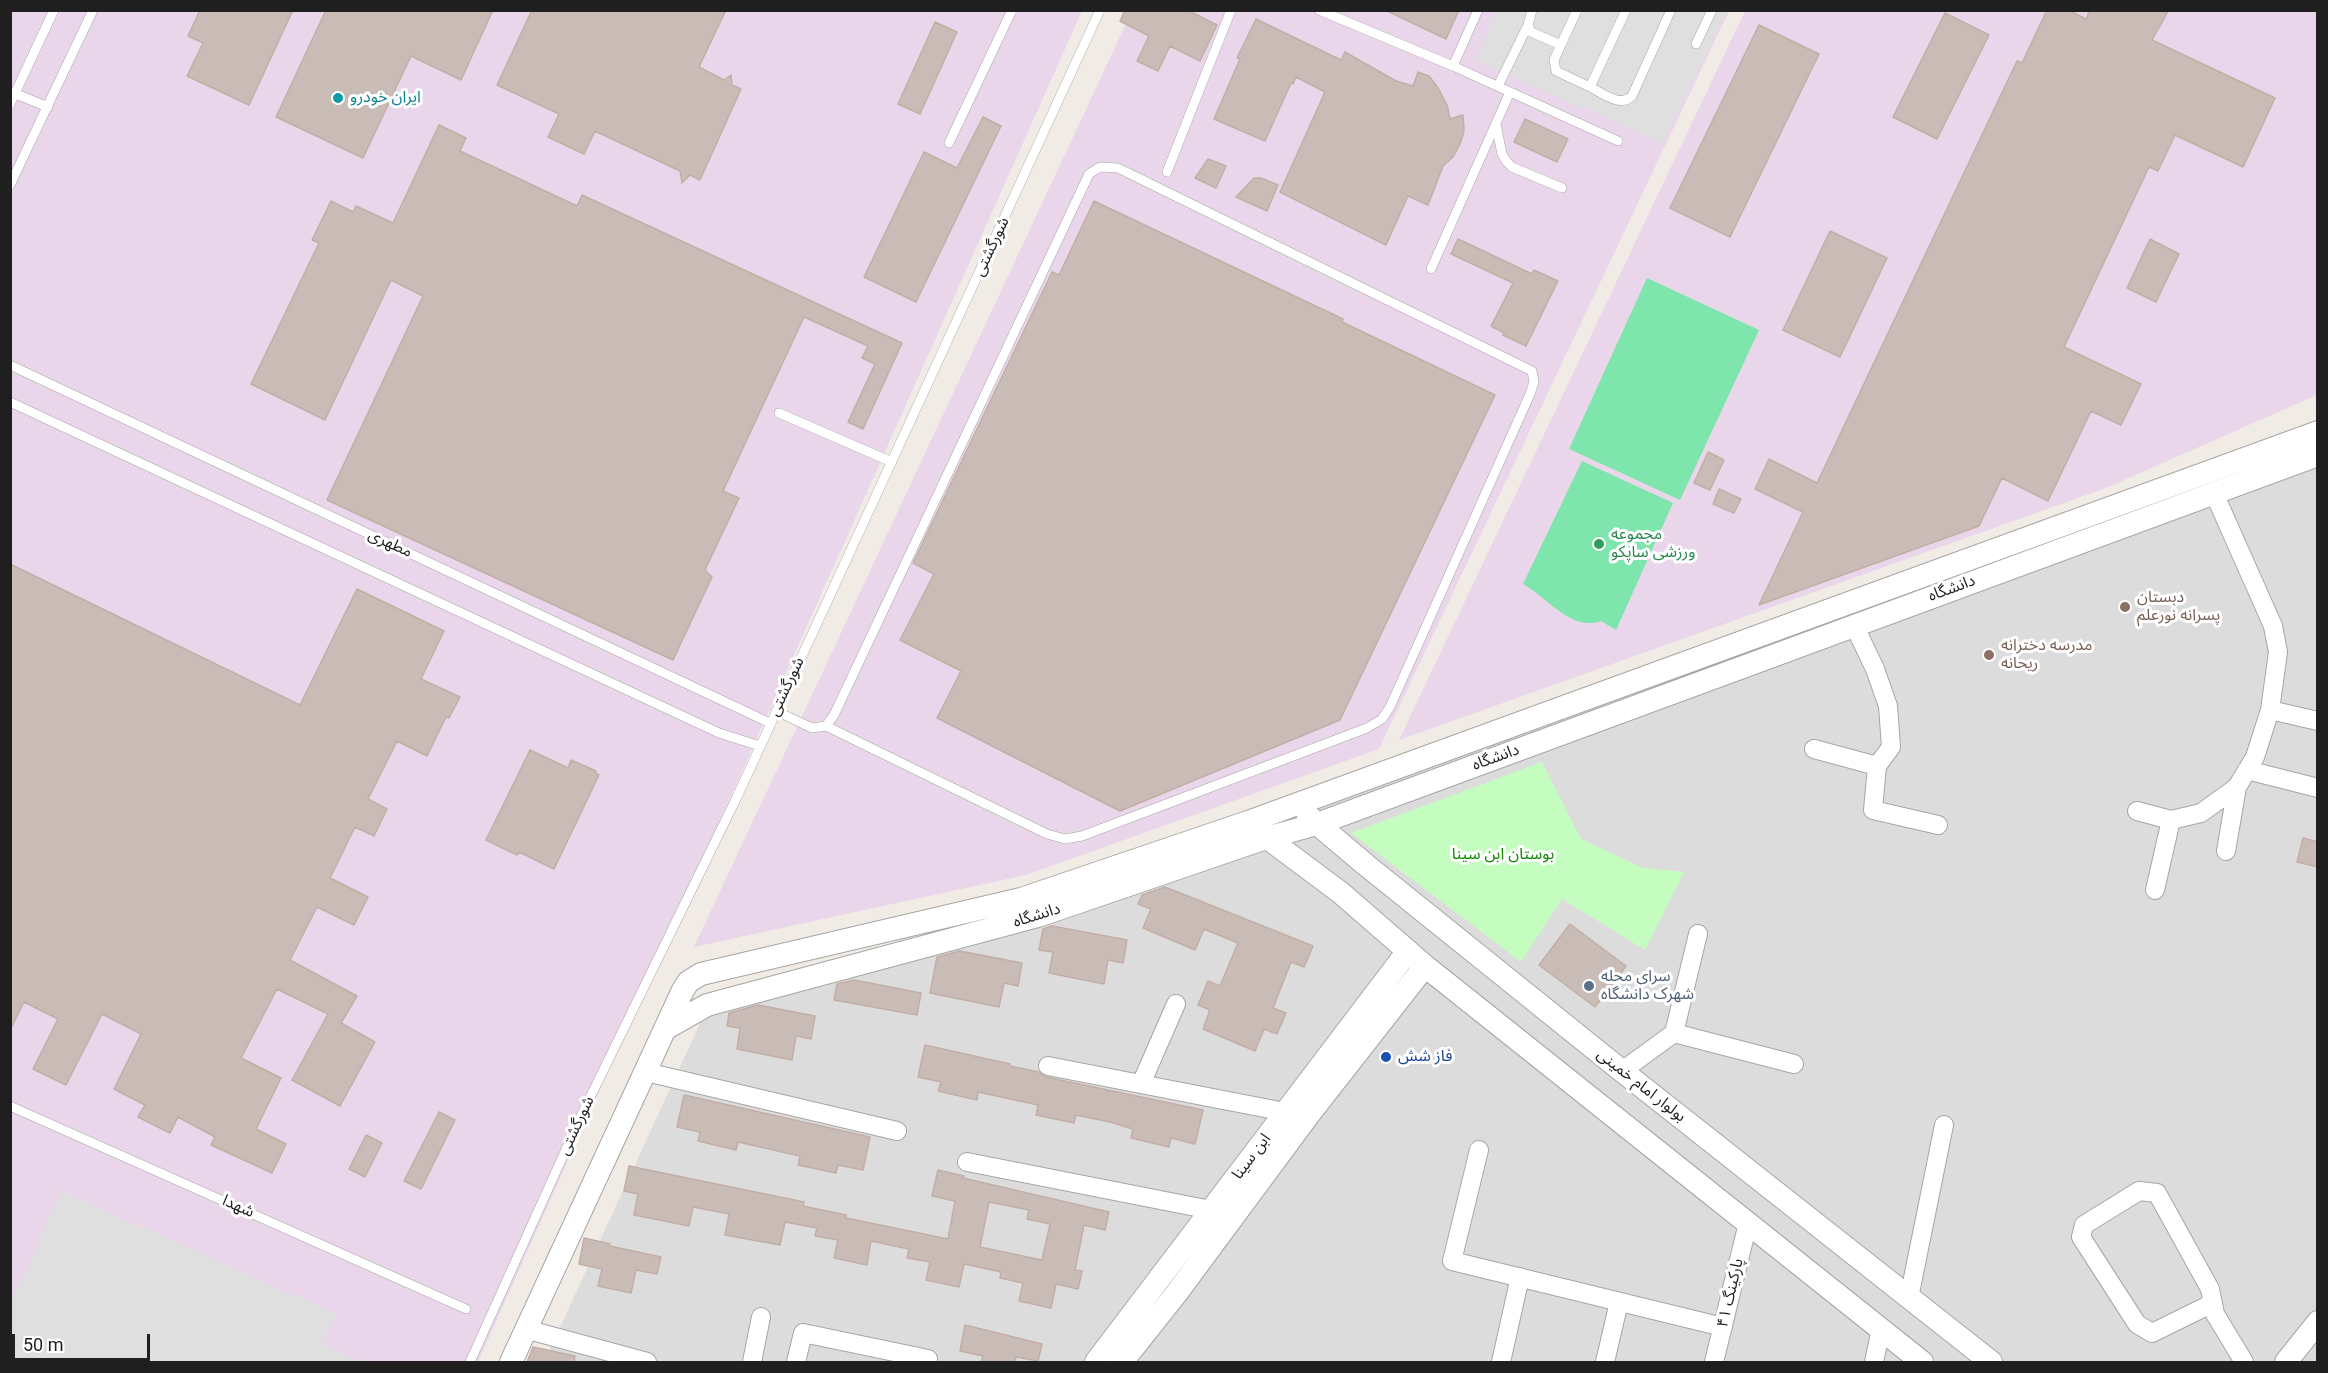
<!DOCTYPE html>
<html>
<head>
<meta charset="utf-8">
<style>
	body { margin:0 }
	#map { position:relative; width:2328px; height:1373px; overflow:hidden; background:#f1ebe5; font-family:Roboto,sans-serif }
	canvas { display:block }
	.frame { position:absolute; inset:0; border:12px solid #1f1f1f; pointer-events:none }
	.scale { position:absolute; left:12px; top:1334px; width:138px; height:27px; box-sizing:border-box; border:3px solid #1f1f1f; border-top:0; padding-left:8px; font-size:18px; line-height:21px; white-space:nowrap; color:#1f1f1f; -webkit-text-stroke:4px #fff; paint-order:stroke }
</style>
</head>
<body>
<div id="map">
<canvas width="2328" height="1373"></canvas>
<div class="frame"></div>
<div class="scale">50 m</div>
</div>
<script>
const g = document.querySelector('canvas').getContext('2d');
g.lineJoin = 'round';
function paint(path, color) { g.fillStyle = color; g.fill(path, 'evenodd'); }
function trace(path, color, width, dash) { g.strokeStyle = color; g.lineWidth = width; g.lineCap = dash ? 'butt' : 'round'; g.setLineDash(dash || []); g.stroke(path); }
function label(font, color, halo, rows, align = 'center') {
  g.font = font + ' Roboto,"Noto Sans Arabic",sans-serif'; g.lineWidth = 6; g.setLineDash([]); g.textBaseline = 'middle'; g.strokeStyle = halo; g.fillStyle = color; for (const [text, x, y, turn = 0] of rows) {
    g.save(); g.translate(x, y); g.rotate((+turn || 0) * Math.PI / 180); g.textAlign = isNaN(turn) ? turn : align; if (halo) g.strokeText(text, 0, 0); g.fillText(text, 0, 0); g.restore();
  }
}
paint(new Path2D(`
	M2317 420V1362H544L703 1017Z`), '#dddcdc');
paint(new Path2D(`
	M10 11H1082L478 1362H11Z
	M1132 11H1729L1379 749 1026 875 694 947Z
	M1745 11H2317V395L2106 488 1399 740Z`), '#ead6ea');
paint(new Path2D(`
	M1542 762 1581 839 1643 868 1684 872 1645 950 1562 899 1521 962 1351 833Z`), '#c4fdbf');
paint(new Path2D(`
	M1647 278 1759 330 1680 500 1569 449Z
	M1582 461 1673 503 1616 630 1601 621C1571 632 1547 597 1523 584Z`), '#7ee5ac');
paint(new Path2D(`
	M1497 11H1726L1663 143 1475 60Z
	M61 1191 336 1314 323 1345 361 1362H11V1305Z`), '#dfdfdf');
const building = new Path2D(`
	M200 10H293L249 105 187 76 203 43 188 36Z
	M326 10H493L461 80 411 56 363 158 276 117Z
	M532 10H726L699 67 724 80 731 75 732 85 741 89 700 180 690 175 682 183 680 171 595 131 584 154 548 137 559 114 497 85Z
	M1125 10H1187L1217 25 1200 61 1170 46 1158 71 1137 61 1149 36 1120 21Z
	M1385 10H1459L1446 39Z
	M2047 10H2068L2086 19 2090 10H2169L2152 40 2275 98 2243 167 2175 135 2158 171 2149 167 2064 347 2141 384 2121 425 2091 411 2048 501 2002 478 1979 526 1759 605 1803 512 1755 489 1769 459 1817 483 2017 61 2022 63Z
	M1945 13 1989 35 1937 139 1893 117Z
	M1256 19 1341 60 1345 52 1396 81 1413 86 1418 72 1429 76 1438 88 1447 105 1450 119 1463 115 1464 131 1460 144 1453 157 1443 166 1428 205 1408 196 1386 245 1280 192 1325 92 1296 77 1293 84 1291 83 1265 141 1214 119 1240 59 1237 58Z
	M935 22 957 32 920 114 898 104Z
	M1759 25 1819 54 1730 237 1670 208Z
	M983 117 1001 126 916 302 864 277 924 152 957 168Z
	M1525 119 1568 139 1557 162 1514 142Z
	M439 125 466 138 460 151 577 206 582 195 902 343 863 429 848 422 875 364 862 358 868 346 804 317 723 491 739 498 705 570 712 577 673 660 327 500 423 296 391 280 325 420 251 384 319 243 312 240 331 201 353 212 356 206 393 223Z
	M1208 159 1226 166 1216 188 1195 178Z
	M1254 178H1261L1278 185 1267 211 1236 197Z
	M1094 201 1343 319 1342 322 1495 395 1340 720 1120 811 937 718 961 671 900 640 934 574 913 563 1052 272 1059 275Z
	M1830 231 1887 258 1840 357 1783 330Z
	M1458 239 1532 274 1534 270 1558 281 1526 346 1503 335 1504 333 1491 326 1513 283 1451 254Z
	M2150 239 2179 254 2156 302 2127 288Z
	M1708 452 1724 460 1710 490 1694 483Z
	M1719 489 1741 499 1734 513 1713 504Z
	M10 564 300 705 357 589 444 631 421 679 460 697 449 718 446 717 427 756 397 741 368 799 387 809 374 836 355 827 330 878 368 897 354 925 317 907 290 960 357 996 341 1023 375 1042 340 1106 292 1080 328 1014 277 989 241 1058 281 1078 256 1129 286 1144 272 1173 211 1145 215 1137 178 1117 170 1133 138 1117 145 1105 114 1089 141 1034 102 1014 66 1085 33 1069 58 1019 24 1002 10 1030Z
	M530 750 568 768 571 760 596 771 595 773 599 775 554 869 519 852 517 855 486 840Z
	M2303 838 2318 842V867L2297 862Z
	M1165 887 1313 946 1304 967 1291 962 1273 1008 1286 1013 1277 1034 1264 1029 1255 1051 1203 1029 1210 1010 1198 1005 1208 981 1220 986 1238 943 1204 929 1195 950 1143 928 1151 909 1138 904 1142 895Z
	M1570 924 1626 966 1595 1007 1539 965Z
	M1052 926 1127 940 1123 963 1108 960 1104 984 1049 973 1053 952 1039 950 1043 929Z
	M960 951 1022 963 1018 986 1004 983 999 1007 930 993 937 957Z
	M854 980 921 993 917 1015 834 1000 837 984Z
	M758 1005 815 1016 811 1039 796 1036 792 1060 737 1049 740 1028 727 1026 729 1013Z
	M925 1045 1010 1064V1066L1039 1072 1046 1077 1203 1110 1195 1144 1171 1138 1169 1147 1131 1138 1133 1129 1110 1122 1076 1115 1074 1123 1036 1115 1038 1105 978 1092 977 1100 938 1091 941 1082 918 1077Z
	M684 1095 870 1137 863 1170 838 1165 836 1173 798 1165 800 1156 738 1142 736 1150 698 1141 700 1132 677 1127Z
	M439 1112 455 1120 421 1189 404 1181Z
	M366 1135 382 1143 365 1177 349 1169Z
	M629 1166 804 1202 803 1206 846 1215V1218L948 1239 955 1201 932 1196 938 1170 964 1176 963 1178 1109 1212 1105 1230 1084 1225 1075 1270 1082 1271 1078 1289 1056 1284 1051 1308 1019 1301 1023 1283 1000 1278 1001 1272 964 1264 959 1287 926 1280 930 1262 907 1258 909 1249 871 1241 867 1265 834 1258 838 1240 815 1236 817 1228 785 1222 780 1245 725 1235 729 1214 693 1207 689 1226 634 1215 638 1194 624 1191ZM989 1202 1029 1210 1027 1219 1050 1224 1042 1260 980 1247Z
	M584 1238 610 1244V1246L661 1257 657 1274 636 1270 631 1293 598 1286 602 1269 579 1264Z
	M965 1325 1042 1344 1038 1361 1016 1357 1015 1362H981L983 1356 960 1351Z
	M533 1347 575 1356 574 1362H527Z`);
paint(building, '#c9bcb7');
trace(building, '#c3aea6', 1.5);
const service = new Path2D(`
	M1319 10 1453 66 1618 141
	M1577 10 1554 60 1556 71 1590 87 1626 10
	M1528 25 1531 32 1561 45
	M1696 44 1712 10
	M1453 66 1478 10
	M1498 86 1528 25 1532 10
	M1590 87C1603 93 1620 108 1632 96L1671 10
	M16 94 48 107
	M10 104 54 10
	M1496 124 1502 154 1506 161 1512 167 1562 188
	M949 143 1012 10
	M1167 172 1231 10
	M10 185 93 10
	M1431 269 1510 92
	M10 365 770 723
	M10 402 719 733 760 746
	M779 413 892 462
	M776 711 812 728 826 726 834 715 1089 174 1100 167 1118 168 1532 371 1534 382 1530 394 1390 707 1382 719 1367 728 1082 836 1065 839 1047 834 826 726
	M10 1106 466 1309
	M470 1362 581 1116 736 799 1100 10`);
const minor = new Path2D(`
	M2270 710 2318 721
	M1814 749 1877 766 1891 747 1888 706 1875 669 1854 625
	M1877 766 1873 810 1938 825
	M2247 770 2318 788
	M2137 811 2171 820 2201 813 2237 787 2255 757 2270 710 2278 652 2273 626 2214 493
	M2226 851 2237 787
	M2155 890 2171 820
	M1674 1033 1794 1064
	M1048 1066 1285 1112
	M1622 1071 1674 1033 1698 934
	M646 1072 897 1131
	M1141 1084 1176 1004
	M1479 1150 1452 1261 1723 1327
	M967 1162 1211 1210
	M1909 1298 1944 1125
	M2213 1303 2152 1333 2137 1324 2081 1237 2084 1225 2139 1191 2157 1193 2210 1289 2215 1314 2244 1362
	M525 1329 647 1362
	M752 1362 761 1317
	M796 1362 803 1333 928 1359
	M1501 1362 1520 1277
	M1605 1362 1619 1302
	M1714 1362 1748 1223
	M1874 1362 1881 1329`);
const tertiary = new Path2D(`
	M1308 816 1366 865 1622 1071 1991 1362
	M1258 831 1341 893 1425 966 1922 1362
	M665 1029 707 1005 1038 916 1266 838 1317 824 2318 455
	M511 1362 682 992 688 982 701 974 1021 899 1248 822 2318 432
	M1096 1362 1408 951
	M1122 1362 1176 1294 1310 1113 1425 966
	M2286 1362 2318 1322`);
trace(service, '#a6a6a6', 10);
trace(minor, '#a6a6a6', 20);
trace(tertiary, '#a6a6a6', 24);
trace(service, '#fff', 9);
trace(minor, '#fff', 18);
trace(tertiary, '#fff', 22);
for (const [x, y, r, color] of [
	[338,98,6,"#0f9aa8"],
	[1599,544,6,"#2e9e5b"],
	[2125,607,6,"#8d6e63"],
	[1989,655,6,"#8d6e63"],
	[1589,986,6,"#5c6f8a"],
	[1386,1057,6,"#1a4fb4"]
]) { const dot = new Path2D(); dot.arc(x, y, r, 0, 2 * Math.PI); g.fillStyle = color; g.fill(dot); trace(dot, '#fff', 2); }
label('16px', '#0d838f', '#fff', [
	["ایران خودرو",350,98]
], 'left');
label('16px', '#1f1f1f', '#fff', [
	["شورگشتی",992,247,-65],
	["مطهری",390,544,25],
	["دانشگاه",1952,589,-20],
	["شورگشتی",787,687,-65],
	["دانشگاه",1496,758,-20],
	["دانشگاه",1037,916,-17],
	["بولوار امام خمینی",1641,1086,38],
	["شورگشتی",577,1126,-65],
	["ابن سینا",1252,1157,-53],
	["شهدا",238,1207,24],
	["پارکینگ ۴۱",1731,1293,-77]
]);
label('16px', '#27864d', '#fff', [
	["مجموعه",1611,535],
	["ورزشی ساپکو",1611,553]
], 'left');
label('16px', '#785e54', '#fff', [
	["دبستان",2137,598],
	["پسرانه نورعلم",2137,616],
	["مدرسه دخترانه",2001,646],
	["ریحانه",2001,664]
], 'left');
label('16px', '#0f8604', '#fff', [
	["بوستان ابن سینا",1503,855]
]);
label('16px', '#4e5e75', '#fff', [
	["سرای محله",1601,977],
	["شهرک دانشگاه",1601,995]
], 'left');
label('16px', '#164399', '#fff', [
	["فاز شش",1398,1057]
], 'left');
</script>
</body>
</html>
